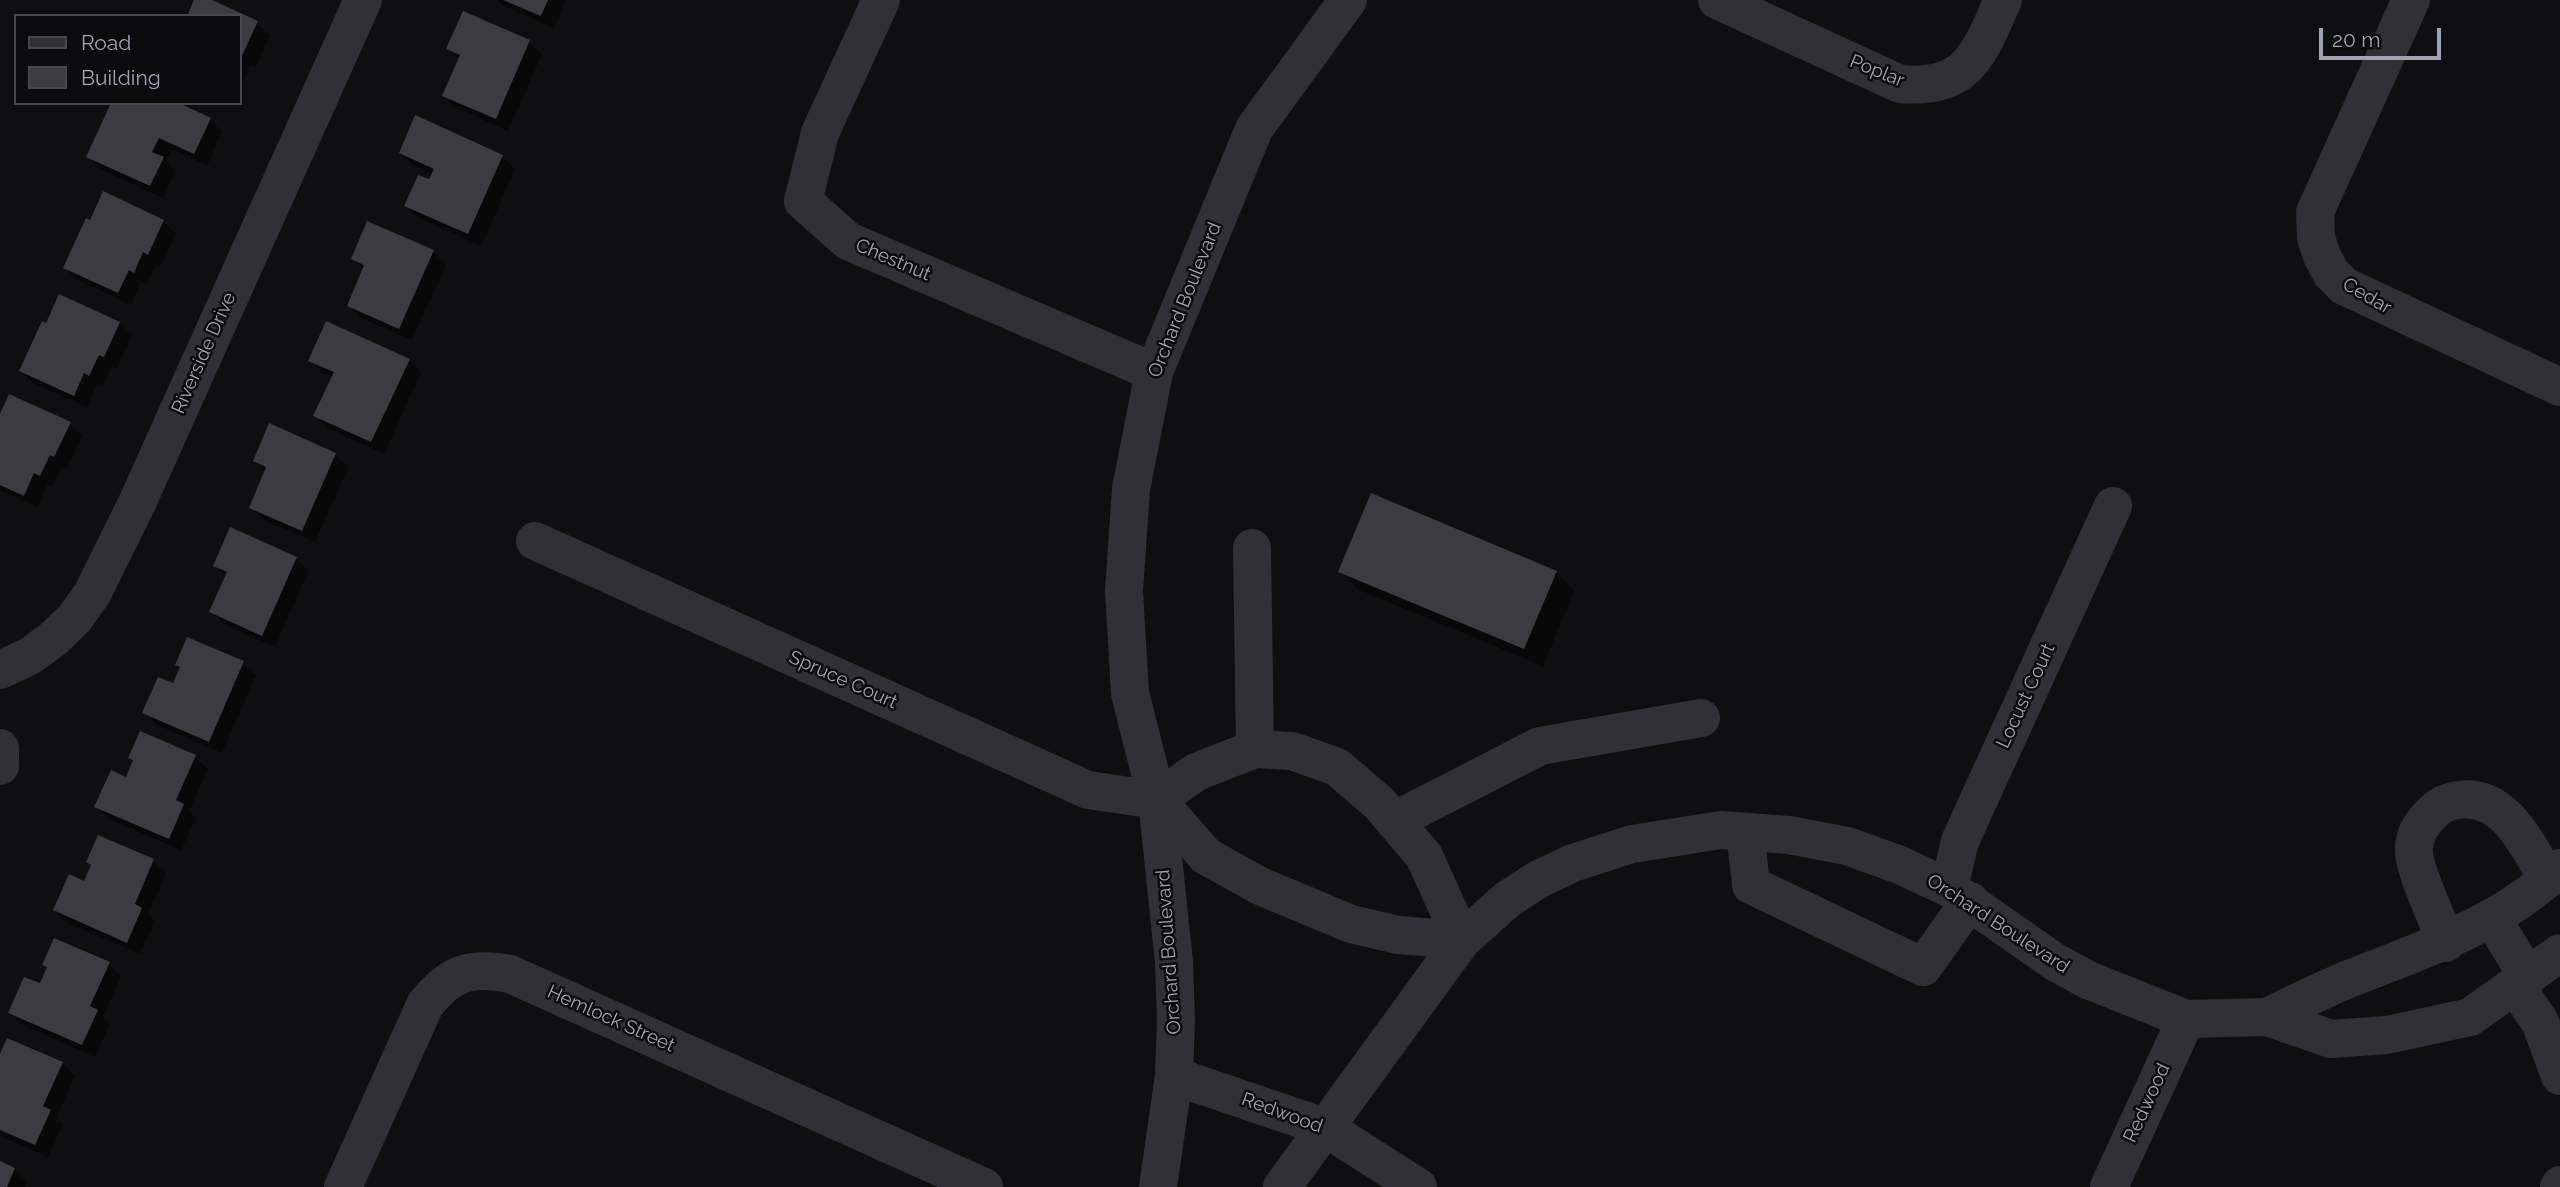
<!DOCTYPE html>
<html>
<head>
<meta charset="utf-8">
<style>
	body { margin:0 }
	#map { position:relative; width:2560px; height:1187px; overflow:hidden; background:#0f0f11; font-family:Raleway,sans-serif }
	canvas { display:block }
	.legend { position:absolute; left:14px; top:14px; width:228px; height:91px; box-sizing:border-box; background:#0b0a0c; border:2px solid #46484f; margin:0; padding:9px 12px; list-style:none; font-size:21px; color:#9fa4b3 }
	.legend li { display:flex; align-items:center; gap:14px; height:35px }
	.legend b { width:35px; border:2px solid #46484f }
	.scale { position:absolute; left:2319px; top:28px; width:122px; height:32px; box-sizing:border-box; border:4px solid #9fa4b3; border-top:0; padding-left:9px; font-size:21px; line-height:24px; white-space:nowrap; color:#9fa4b3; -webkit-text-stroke:5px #0b0a0c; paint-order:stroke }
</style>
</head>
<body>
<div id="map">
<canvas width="2560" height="1187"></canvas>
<ul class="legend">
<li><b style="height:9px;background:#303136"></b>Road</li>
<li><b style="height:19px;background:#3b3c41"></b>Building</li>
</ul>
<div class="scale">20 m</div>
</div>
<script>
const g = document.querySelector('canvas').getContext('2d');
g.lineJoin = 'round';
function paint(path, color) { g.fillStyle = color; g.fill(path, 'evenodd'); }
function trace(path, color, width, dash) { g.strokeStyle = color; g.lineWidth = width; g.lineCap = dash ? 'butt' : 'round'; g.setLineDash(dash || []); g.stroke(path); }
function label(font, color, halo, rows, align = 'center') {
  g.font = font + ' Raleway,sans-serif'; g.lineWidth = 5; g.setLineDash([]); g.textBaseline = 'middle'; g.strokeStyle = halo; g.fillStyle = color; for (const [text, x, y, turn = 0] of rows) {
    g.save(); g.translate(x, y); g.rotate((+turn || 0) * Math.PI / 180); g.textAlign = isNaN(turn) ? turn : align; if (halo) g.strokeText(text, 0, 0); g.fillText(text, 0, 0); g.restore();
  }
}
paint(new Path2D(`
	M196 0H208L257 23 270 36 255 68 250 65 241 86 240 16Z
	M497 0H566L554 28 502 5Z
	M529 42 542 54 508 131 457 108 444 95 460 60 449 49Z
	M210 119 222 132 207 166 172 149 166 161 175 171 163 198 100 169 88 157Z
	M401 153 502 156 515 169 481 246 419 218 406 206 433 174 413 165Z
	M163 221 176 234 161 266 156 264 147 284 141 281 131 305 78 280 65 268Z
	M368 224 433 252 446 265 412 340 361 318 349 305 364 270 353 259Z
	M119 324 131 336 117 369 112 366 102 387 97 384 87 407 33 383 21 370Z
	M310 360H409L421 373 384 454 328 428 316 415 333 377 323 373Z
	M0 418 69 424 82 436 67 469 62 466 53 487 47 485 37 507 0 490Z
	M335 454 348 467 315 542 263 520 251 507 266 472 255 460Z
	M296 558 308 571 275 647 224 624 211 611 227 577 215 565Z
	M1340 571 1556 572 1574 591 1543 666 1359 590Z
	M243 663 256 675 222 753 157 725 145 712 174 685Z
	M195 757 208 769 189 811 196 818 181 850 109 819 96 806 127 779 134 762 130 758Z
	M153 861 166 873 148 915 154 922 140 954 67 923 55 910Z
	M109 964 121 976 103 1018 110 1024 95 1057 23 1025 10 1013 40 985 48 968 44 965Z
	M0 1059 62 1063 75 1076 56 1118 63 1124 48 1157 0 1136Z
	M0 1163 14 1169 27 1182 25 1187H0Z`), '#0007');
paint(new Path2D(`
	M194 0H212L258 21 242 56 240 16H187Z
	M503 0H548L541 16Z
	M463 11 530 40 496 119 442 96 460 55 446 49Z
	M111 103H179L211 118 194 154 159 138 152 152 164 157 150 186 86 157Z
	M415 115 503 155 468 234 404 206 418 175 429 179 434 169 399 153Z
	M103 191 164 220 148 255 143 252 134 273 129 270 118 293 63 268 86 218 90 220Z
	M367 221 434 250 399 329 347 306 364 265 351 259Z
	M59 294 120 322 104 357 99 355 89 376 84 373 74 396 19 371 42 321 46 323Z
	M326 321 410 359 371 442 313 416 334 372 308 361Z
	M9 394 71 422 54 457 50 455 40 476 34 473 24 496 0 485V414Z
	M269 423 336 453 302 531 249 508 266 467 253 461Z
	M1371 493 1557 571 1524 649 1338 572Z
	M230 527 297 557 262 636 209 612 227 572 213 566Z
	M187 637 244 661 209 742 142 713 158 677 173 683 180 667 175 665Z
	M140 731 196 755 176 800 184 804 169 839 94 807 111 770 126 777 133 760 128 758Z
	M98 835 154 859 135 904 142 908 127 943 53 910 69 874 84 881 91 865 86 862Z
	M54 938 110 962 90 1006 98 1010 82 1045 8 1013 24 977 40 983 47 967 42 965Z
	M7 1038 63 1062 43 1106 51 1110 35 1145 0 1130V1054Z
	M0 1161 15 1168 7 1187H0Z`), '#3b3c41');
trace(new Path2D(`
	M881 0 820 133 803 201 848 241 1154 372
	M1717 0 1900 84C1968 90 1979 54 2003 0
	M2411 0 2315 212 2316 238 2322 256 2331 273 2344 286 2560 387
	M535 541 1088 790 1157 800
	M1252 548 1255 749
	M0 670 30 656 53 639 74 619 92 594 137 503 363 0
	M0 748V766
	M1157 800 1196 772 1255 749 1292 751 1337 767 1379 803 1424 856 1462 940
	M1157 800 1206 856 1260 886 1351 924 1398 935 1462 940
	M1394 821 1540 746 1701 718
	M1745 832 1751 885 1923 967 1970 901
	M1949 888 1960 841 2113 506
	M2493 920 2528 977
	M2446 943C2439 922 2414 870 2414 852 2413 834 2422 823 2434 811 2441 804 2450 801 2458 800 2506 793 2527 846 2548 879
	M2515 985 2540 1022 2560 1076
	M2267 1017C2292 1005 2318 992 2344 981 2421 950 2498 927 2560 868
	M1174 1076 1324 1127 1418 1187
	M343 1187 425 1005C450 973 470 966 510 974L984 1187
	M1158 1187 1174 1076 1176 1020 1174 962 1157 800 1130 693 1124 591 1131 489 1154 372 1254 129 1348 0
	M1282 1187 1462 940 1508 899 1539 879 1573 863 1632 844 1721 830 1789 835 1847 846 1900 865 1949 888 2055 962 2088 980 2186 1019 2267 1017 2331 1039 2387 1035 2470 1017 2560 953
	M2109 1187 2186 1019
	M2559 1187 2560 1185`), '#303136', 38);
label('19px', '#9fa4b3', '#0b0a0c', [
	["Poplar",1877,71,22],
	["Chestnut",893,260,23],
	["Cedar",2367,296,30],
	["Orchard Boulevard",1185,300,-68],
	["Riverside Drive",204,353,-66],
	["Spruce Court",843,680,24],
	["Locust Court",2026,696,-65],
	["Orchard Boulevard",1998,924,33],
	["Orchard Boulevard",1169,952,-94],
	["Hemlock Street",611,1019,24],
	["Redwood",2147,1103,-65],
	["Redwood",1282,1113,20]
]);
</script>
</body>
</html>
